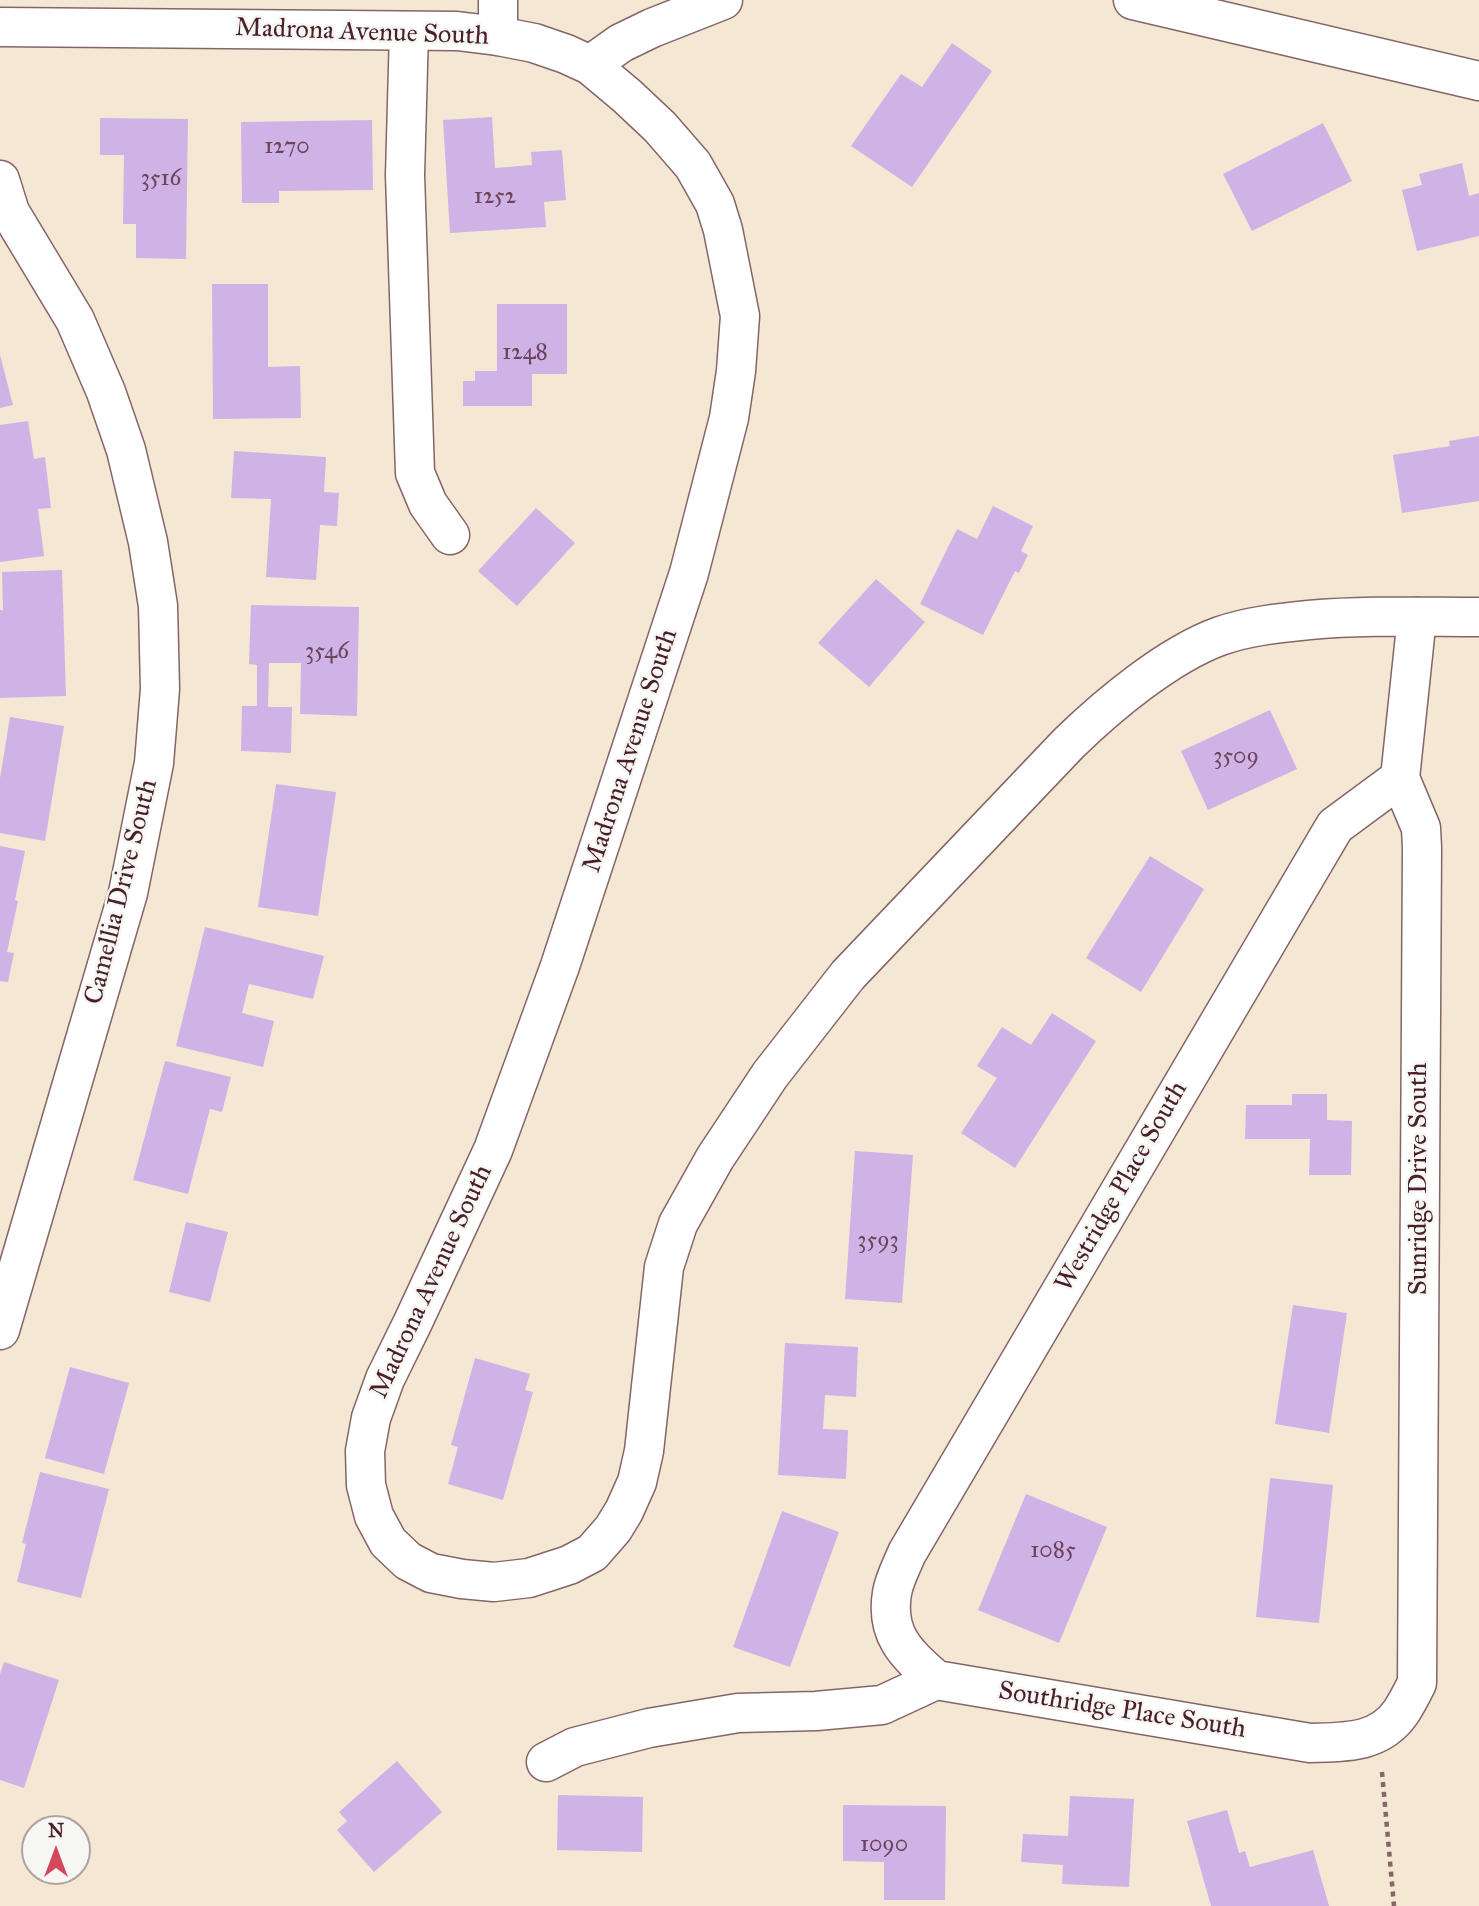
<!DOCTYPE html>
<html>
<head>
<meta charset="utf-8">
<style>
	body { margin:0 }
	#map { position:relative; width:1479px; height:1906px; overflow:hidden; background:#f4e7d4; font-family:"IM FELL Great Primer",serif }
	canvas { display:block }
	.north { position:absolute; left:21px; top:1815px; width:70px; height:70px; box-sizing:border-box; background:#f6f6f2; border:2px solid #b1a0a2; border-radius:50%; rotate:0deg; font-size:19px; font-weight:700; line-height:28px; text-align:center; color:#4a1f2b }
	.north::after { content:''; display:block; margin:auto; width:24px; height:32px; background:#d1495b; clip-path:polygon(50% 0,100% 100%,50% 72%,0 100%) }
</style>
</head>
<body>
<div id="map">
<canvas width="1479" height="1906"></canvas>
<div class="north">N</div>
</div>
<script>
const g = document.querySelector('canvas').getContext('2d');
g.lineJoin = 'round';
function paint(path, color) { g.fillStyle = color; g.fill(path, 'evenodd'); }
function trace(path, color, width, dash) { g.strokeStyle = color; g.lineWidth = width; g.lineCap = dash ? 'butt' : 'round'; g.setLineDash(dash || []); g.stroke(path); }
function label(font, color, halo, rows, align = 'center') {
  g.font = font + ' "IM FELL Great Primer",serif'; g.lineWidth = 5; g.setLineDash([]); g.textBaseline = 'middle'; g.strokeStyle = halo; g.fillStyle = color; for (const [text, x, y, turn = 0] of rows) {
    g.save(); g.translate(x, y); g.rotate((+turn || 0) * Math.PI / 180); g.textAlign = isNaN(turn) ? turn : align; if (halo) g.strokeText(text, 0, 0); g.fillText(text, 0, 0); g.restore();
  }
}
paint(new Path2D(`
	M952 43 992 71 912 187 851 146 901 74 922 87Z
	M492 117 495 168 532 165 531 152 562 150 566 200 544 202 546 227 450 233 443 120Z
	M100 118 188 119 186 259 136 258V224H123L124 155H100Z
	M372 120 373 190 279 191V203H242L241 122Z
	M1323 123 1352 181 1252 231 1223 174Z
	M1462 163 1469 196 1479 193V236L1417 251 1402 190 1422 185 1419 174Z
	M212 284H268V367L300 366 301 418 213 419Z
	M497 304H567V374H532V406H463V381H475V371H497Z
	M0 355 13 405 0 408Z
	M28 421 34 459 45 457 51 508 38 509 44 556 0 562V425Z
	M1479 436V501L1402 513 1393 455 1450 446 1449 441Z
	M234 451 326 457 324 492 339 493 337 526 320 525 316 580 266 577 271 499 231 498Z
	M993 506 1033 526 1021 551 1028 555 1019 573 1015 571 983 635 920 604 957 529 977 539Z
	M536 508 575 543 517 606 478 571Z
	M62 570 66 696 0 698V610H3L2 572Z
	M876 579 925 622 869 687 818 643Z
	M251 605 359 607 357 716 300 714 301 663H269L268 707H292L291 753 241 751 242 706H257V665L249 664Z
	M1270 710 1297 769 1208 810 1181 751Z
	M10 717 64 726 45 841 0 833V778Z
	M276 784 336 792 318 916 258 907Z
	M0 846 25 851 15 900 18 901 7 952 14 953 8 982 0 981Z
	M1150 856 1204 889 1141 992 1086 958Z
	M205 927 324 956 313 999 249 984 242 1013 274 1021 263 1067 176 1046Z
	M1052 1013 1096 1041 1015 1168 961 1133 997 1078 977 1066 1002 1027 1031 1045Z
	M165 1061 231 1077 222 1112 210 1109 188 1194 133 1180Z
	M1292 1094H1327V1120L1352 1121 1351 1175H1309L1310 1139H1245L1246 1105H1292Z
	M855 1151 913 1155 902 1303 845 1299Z
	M186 1222 228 1232 210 1302 169 1292Z
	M1293 1305 1347 1313 1329 1433 1275 1424Z
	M785 1343 858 1347 856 1397 825 1395 823 1429 848 1430 846 1479 778 1475Z
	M475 1358 530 1374 525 1390 533 1392 503 1500 448 1484 458 1447 451 1445Z
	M70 1367 129 1383 104 1474 45 1458Z
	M40 1472 109 1489 81 1598 17 1582 26 1544 22 1543Z
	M1270 1478 1333 1485 1319 1623 1256 1617Z
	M1026 1494 1107 1527 1059 1643 978 1610Z
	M782 1511 839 1532 790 1667 733 1647Z
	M4 1662 59 1680 24 1788 0 1780V1674Z
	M397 1761 442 1812 374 1872 337 1830 347 1821 339 1812Z
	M558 1795 643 1797 642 1852 557 1850Z
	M1070 1796 1134 1799 1129 1887 1062 1884 1063 1865 1021 1862 1023 1834 1068 1836Z
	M843 1805 946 1806 945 1900H884V1862L843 1861Z
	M1227 1810 1239 1853 1245 1851 1250 1867 1313 1850 1329 1906H1211L1187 1821Z`), '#cfb3e6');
const minor = new Path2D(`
	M498 0V36
	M1133 0 1479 81
	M409 31 405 175 415 473 428 504 450 535
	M590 65 621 43 652 28 723 0
	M0 180 10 212 75 320 106 392 126 450 148 542 158 606 160 689 154 763 128 893 0 1330
	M1400 778 1335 826 907 1553C902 1565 894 1580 892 1593 885 1636 907 1654 936 1680L1310 1743C1344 1742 1379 1744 1401 1712 1407 1703 1412 1693 1417 1683L1422 848 1421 828 1400 778 1417 617
	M546 1762 575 1747 649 1728 738 1713 816 1711 882 1705 936 1680`);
const major = new Path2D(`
	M0 27 457 31 498 36 534 43 566 54 590 65 627 96 660 127 693 165 715 204 723 230 740 316 736 371 729 418 689 573 560 966 493 1150 413 1322 385 1379 371 1418 365 1451 366 1485 374 1516 388 1542 408 1561 431 1573 462 1579 494 1582 529 1578 569 1565 592 1553 613 1529 624 1511 637 1482 644 1451 664 1267 678 1224 715 1158 770 1075 848 975 1069 743C1108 705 1168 655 1220 636 1249 626 1279 623 1309 620 1365 615 1422 617 1479 617`);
trace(minor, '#866566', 41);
trace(major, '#866566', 41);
trace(new Path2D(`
	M1382 1772 1394 1906`), '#866566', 4.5, [5, 5]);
trace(minor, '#fff', 38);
trace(major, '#fff', 38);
label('23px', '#6b445a', null, [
	["1270",287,147],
	["3516",161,179],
	["1252",495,197],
	["1248",525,353],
	["3546",327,652],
	["3509",1236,757],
	["3593",878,1241],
	["1085",1053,1551],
	["1090",884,1845]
]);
label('26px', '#4a1f2b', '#f6f6f2', [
	["Madrona Avenue South",362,33,2],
	["Madrona Avenue South",631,751,-72],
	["Camellia Drive South",122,892,-76],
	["Sunridge Drive South",1420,1179,-90],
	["Westridge Place South",1122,1187,-60],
	["Madrona Avenue South",432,1282,-65],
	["Southridge Place South",1122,1711,9]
]);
</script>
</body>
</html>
